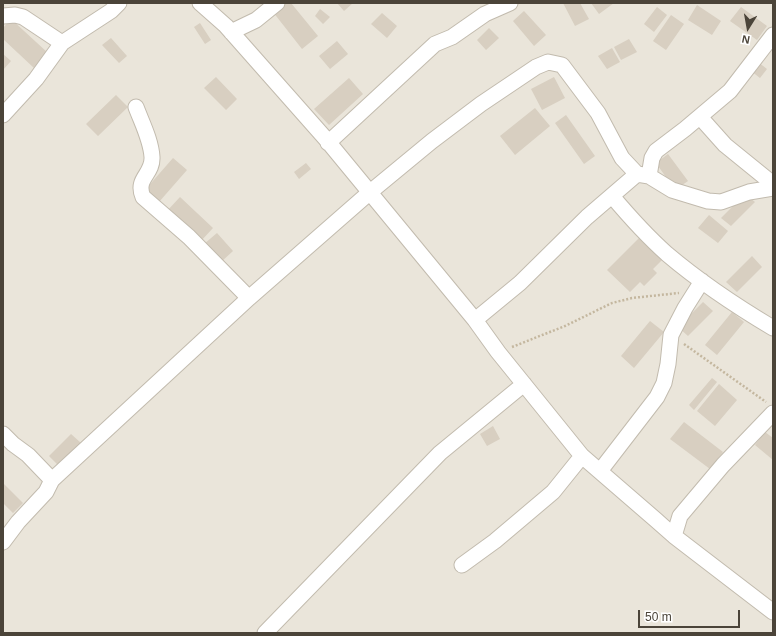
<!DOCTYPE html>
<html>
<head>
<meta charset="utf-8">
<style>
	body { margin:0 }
	#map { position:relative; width:776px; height:636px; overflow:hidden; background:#f6f3ec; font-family:Helvetica,sans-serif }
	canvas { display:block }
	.frame { position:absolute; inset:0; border:4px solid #4b4439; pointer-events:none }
	.north { position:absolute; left:728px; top:8px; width:40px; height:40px; -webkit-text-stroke:3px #fff; paint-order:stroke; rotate:191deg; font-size:11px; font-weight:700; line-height:16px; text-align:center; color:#4b4439 }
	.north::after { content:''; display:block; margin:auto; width:14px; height:18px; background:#4b4439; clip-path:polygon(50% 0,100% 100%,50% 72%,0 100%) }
	.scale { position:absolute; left:638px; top:610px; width:102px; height:18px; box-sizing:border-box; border:2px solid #4b4439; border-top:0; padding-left:5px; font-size:12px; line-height:14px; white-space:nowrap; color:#4b4439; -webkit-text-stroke:3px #fff; paint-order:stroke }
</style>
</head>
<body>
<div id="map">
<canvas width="776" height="636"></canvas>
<div class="frame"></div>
<div class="north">N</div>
<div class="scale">50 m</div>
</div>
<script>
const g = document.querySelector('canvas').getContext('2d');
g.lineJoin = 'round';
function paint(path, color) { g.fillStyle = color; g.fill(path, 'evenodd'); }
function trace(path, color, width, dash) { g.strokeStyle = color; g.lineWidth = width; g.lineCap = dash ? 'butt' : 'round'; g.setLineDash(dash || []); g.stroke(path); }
paint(new Path2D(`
	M3 3H773V633H3Z`), '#eae5da');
paint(new Path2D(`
	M284 3H291L318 36 302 49 273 12Z
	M337 3H353L344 11Z
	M563 3H580L589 19 575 26Z
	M591 3H614L599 14Z
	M697 5 721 21 712 35 688 20Z
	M657 7 667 15 654 32 644 24Z
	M741 7 767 26 757 40 730 21Z
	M320 9 330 17 323 24 315 16Z
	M524 11 546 35 534 46 513 21Z
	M382 13 397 26 387 38 371 24Z
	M671 15 684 24 666 50 653 41Z
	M11 19 48 53 34 68 3 39V28Z
	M200 23 211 40 205 44 194 27Z
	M489 28 499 38 486 50 477 40Z
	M111 38 127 56 119 63 102 45Z
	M629 39 637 52 621 60 614 47Z
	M337 41 348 54 330 69 319 56Z
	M612 48 620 62 607 69 598 56Z
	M3 54 11 61 3 70Z
	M758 62 767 69 760 78 751 71Z
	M216 77 237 99 226 110 204 88Z
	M554 77 565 98 542 110 531 89Z
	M349 78 363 94 329 125 314 109Z
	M116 95 128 107 98 136 86 124Z
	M535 108 550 126 515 155 500 136Z
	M566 115 595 156 584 164 555 123Z
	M668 154 688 181 675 190 656 163Z
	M173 158 187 170 159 202 145 190Z
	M306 163 311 169 299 179 294 172Z
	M745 194 755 202 731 226 721 218Z
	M180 197 213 228 200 242 167 211Z
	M709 215 728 231 718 243 698 228Z
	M217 233 233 251 221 262 204 244Z
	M641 236 664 258 653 269 657 273 644 286 640 282 630 292 607 270Z
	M752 256 762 267 737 292 726 282Z
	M703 302 713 311 688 336 678 327Z
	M732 312 744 322 717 355 705 345Z
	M650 321 664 332 634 368 621 356Z
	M712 378 717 382 694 410 689 405Z
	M719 384 737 400 715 426 697 411Z
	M684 422 723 452 710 469 670 439Z
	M493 426 500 439 487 446 480 434Z
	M765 432 773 438V460L755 445Z
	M71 434 81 443 59 466 49 456Z
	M3 483 23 503 13 513 3 503Z`), '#d8cfc1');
const street = new Path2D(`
	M200 3 226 26 325 138 475 320 498 352 582 456 656 520 674 536 773 612
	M3 16 15 15 23 17 62 43 111 11 119 3
	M231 32 256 20 277 3
	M136 107C142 123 151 140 152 157 153 175 135 178 143 197L189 237 249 298
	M3 115 36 79 62 43
	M700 117 725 145 773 184
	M328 143 435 44 452 37 485 14 510 3
	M649 176 652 158 656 151 685 129 730 91 773 35
	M612 196C628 215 648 237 667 254 700 282 736 306 773 328
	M475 320 520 283 587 217 637 174
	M3 434 13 444 28 455 52 480 46 492 18 522 3 542
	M600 471 657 397 664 383 668 364 671 335 685 308 702 281
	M52 480 249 298 369 193 432 141 481 104 536 67 548 62 562 65 598 113 622 158 637 174 649 176 672 190 708 201 721 202 749 192 773 188
	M674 536 680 516 723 465 773 413
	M462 565 495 541 553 492 582 456
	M265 633 440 453 524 384`);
trace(street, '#c2bbae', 17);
trace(new Path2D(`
	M684 344 766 402
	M512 347 565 326 612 303 632 298 679 293`), '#c4b79f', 2.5, [2, 2]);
trace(street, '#fff', 15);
</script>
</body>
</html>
